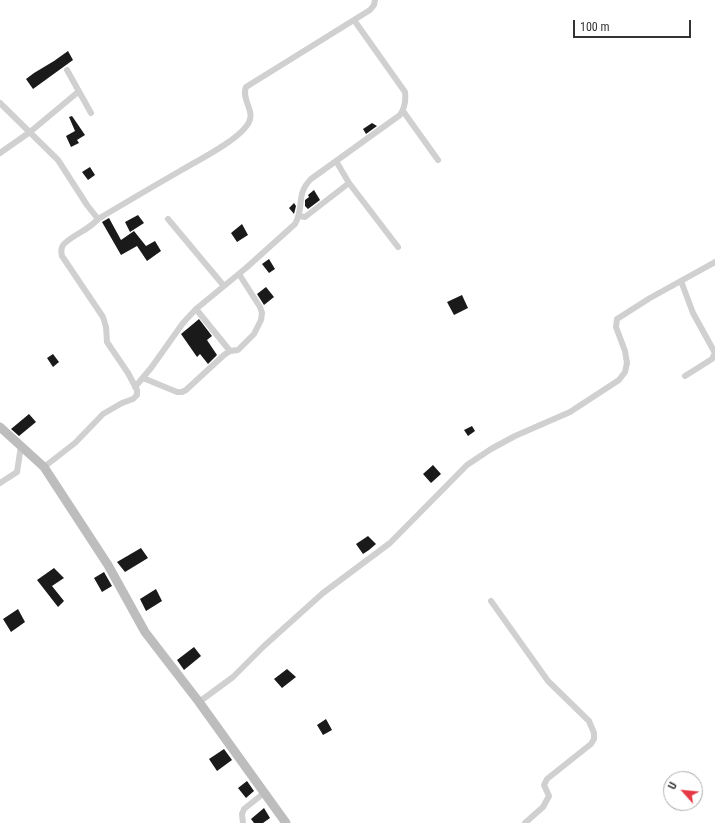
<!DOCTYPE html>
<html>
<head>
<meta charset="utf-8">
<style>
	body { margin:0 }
	#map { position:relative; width:715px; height:823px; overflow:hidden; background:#fff; font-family:"Roboto Condensed",sans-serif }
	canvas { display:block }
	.north { position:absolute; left:663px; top:771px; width:40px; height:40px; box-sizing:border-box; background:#fff; border:1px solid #adadad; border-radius:50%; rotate:297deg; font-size:11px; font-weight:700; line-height:16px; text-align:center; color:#333 }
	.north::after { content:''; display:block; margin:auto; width:14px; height:18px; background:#e63946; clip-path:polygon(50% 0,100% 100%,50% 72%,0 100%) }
	.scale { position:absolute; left:573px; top:20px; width:118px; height:18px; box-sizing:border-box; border:2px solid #333; border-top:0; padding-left:5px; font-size:12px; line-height:14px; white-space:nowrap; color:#333; -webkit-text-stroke:3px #fff; paint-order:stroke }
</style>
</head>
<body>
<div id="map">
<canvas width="715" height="823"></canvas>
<div class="north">U</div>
<div class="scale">100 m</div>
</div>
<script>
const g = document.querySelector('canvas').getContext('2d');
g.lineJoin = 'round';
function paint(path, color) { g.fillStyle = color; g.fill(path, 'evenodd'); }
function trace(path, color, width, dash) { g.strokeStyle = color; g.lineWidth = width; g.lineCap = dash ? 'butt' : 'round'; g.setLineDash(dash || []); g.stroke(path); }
paint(new Path2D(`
	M68 51 73 60 33 89 26 79 34 73 54 61Z
	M72 116 85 135 77 140 79 143 71 147 66 136 75 131 69 117Z
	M372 123 377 126 366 134 363 129Z
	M90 167 95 175 88 180 82 172Z
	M314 190 320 200 308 209 305 206V200L309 197 308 195Z
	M294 203 296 206 294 214 289 208Z
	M138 215 144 223 130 232 125 222Z
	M109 218 121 240 134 231 146 246 155 241 161 251 147 261 137 246 121 255 102 222Z
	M242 224 248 235 237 242 231 233Z
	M269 259 275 269 269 273 262 264Z
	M266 287 274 297 264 305 257 294Z
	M462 295 468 308 454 315 447 302Z
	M199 319 212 336 207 340 217 355 208 364 200 354 197 357 181 334Z
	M53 354 59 362 53 367 47 358Z
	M29 414 36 422 19 436 11 429Z
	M472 426 475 431 468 436 464 430Z
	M433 465 441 474 431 483 423 474Z
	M368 536 376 544 369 550 363 554 356 544Z
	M141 548 148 558 125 572 117 562Z
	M54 568 64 578 52 586 64 601 58 607 37 580Z
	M104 572 112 586 102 592 94 578Z
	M156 589 162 601 146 611 140 599Z
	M18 609 25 622 11 632 3 619Z
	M194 647 201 656 184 670 177 660Z
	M287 669 296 677 282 688 274 679Z
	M326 719 332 730 323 735 317 725Z
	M224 749 232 760 217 771 209 759Z
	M247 781 254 791 246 798 238 788Z
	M264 808 270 818 263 823H254L251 819Z`), '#1a1a1a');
trace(new Path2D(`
	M67 70 91 113
	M0 103 58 160 87 205 98 219C89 230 74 234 64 244 61 247 61 252 62 256L103 317 106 327 107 342 128 373 137 390V395L133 399 122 403 103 414 75 443 44 467
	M403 111 438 160
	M0 153 30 132 78 92
	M349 183 398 247
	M299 216 305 217 349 183 336 161
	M98 219C125 203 152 187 180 171 197 161 241 139 249 122 255 111 241 99 246 87L370 10 374 5 375 0
	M168 219 224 286
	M681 281 693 313 715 353 712 359 685 376
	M196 309 230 351
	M143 378 177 392H182L186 390 224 355 230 351 238 350 254 334 261 320 262 313 260 307 239 274
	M135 387 151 368 183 323 196 309 246 268 295 224C305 207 295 195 311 179L400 115C405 108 406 101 405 92L354 20
	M0 483 17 472 21 446
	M491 601 548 681 589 721 594 733V739L591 744 547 779 544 785 549 796 543 807 525 823
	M199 702 233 677 264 646 323 593 390 543 467 465 491 449 515 436 570 412 619 380 625 372 627 363 625 351 616 327 617 319 650 298 715 262
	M243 823 242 814 244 809 264 793`), '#d0d0d0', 6);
trace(new Path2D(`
	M0 427 44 467 108 565 145 632 199 702 286 823`), '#bdbdbd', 9);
</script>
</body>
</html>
